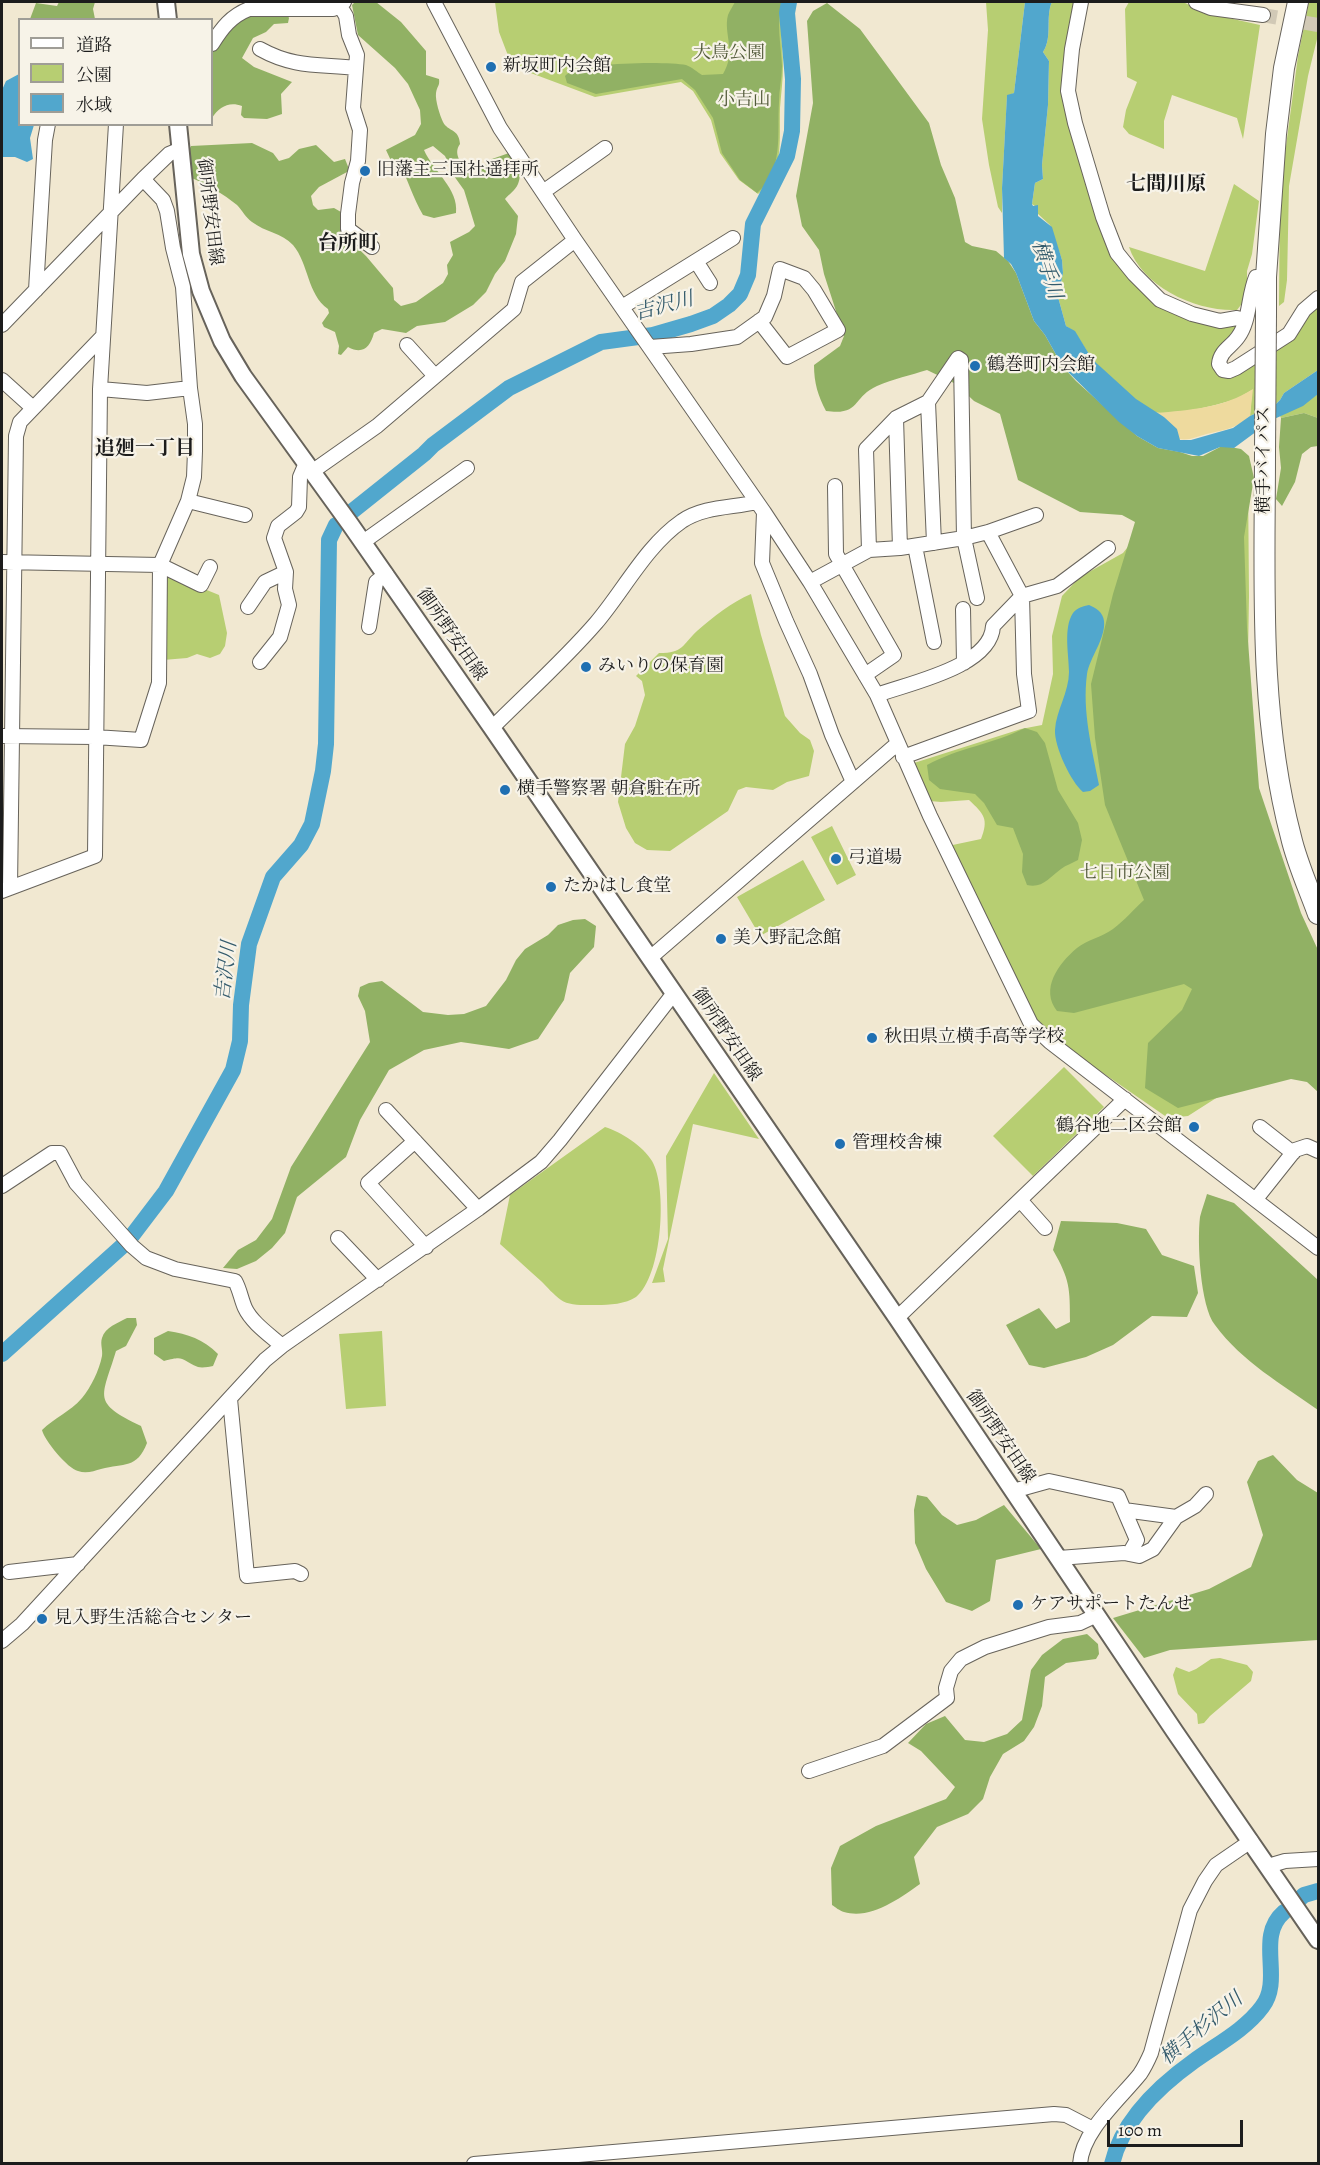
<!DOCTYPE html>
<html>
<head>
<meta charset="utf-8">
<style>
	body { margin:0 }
	#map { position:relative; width:1320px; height:2165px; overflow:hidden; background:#f1e8d1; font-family:Alegreya,"Noto Serif JP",serif }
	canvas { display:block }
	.frame { position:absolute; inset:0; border:3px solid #1c1c1c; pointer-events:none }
	.legend { position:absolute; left:18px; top:18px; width:195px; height:108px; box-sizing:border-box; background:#f7f3e8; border:2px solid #9f9d96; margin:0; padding:8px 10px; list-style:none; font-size:18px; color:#1c1c1c }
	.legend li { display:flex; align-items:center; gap:12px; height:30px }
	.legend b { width:30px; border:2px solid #9f9d96 }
	.scale { position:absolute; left:1107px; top:2120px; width:136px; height:27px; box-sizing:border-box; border:3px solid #1c1c1c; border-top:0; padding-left:8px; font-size:18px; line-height:21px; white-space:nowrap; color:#1c1c1c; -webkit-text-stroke:4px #f7f3e8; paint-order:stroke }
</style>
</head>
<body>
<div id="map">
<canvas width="1320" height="2165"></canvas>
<div class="frame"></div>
<ul class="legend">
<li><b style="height:8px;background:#fff"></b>道路</li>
<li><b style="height:16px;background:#b7ce72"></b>公園</li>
<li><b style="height:16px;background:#51a7cd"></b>水域</li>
</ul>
<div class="scale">100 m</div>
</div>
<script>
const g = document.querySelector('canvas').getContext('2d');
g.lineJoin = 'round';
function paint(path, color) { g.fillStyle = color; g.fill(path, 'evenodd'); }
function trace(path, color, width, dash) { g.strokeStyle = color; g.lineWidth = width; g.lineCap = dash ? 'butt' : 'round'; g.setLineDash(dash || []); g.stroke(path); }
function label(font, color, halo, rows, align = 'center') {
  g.font = font + ' Alegreya,"Noto Serif JP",serif'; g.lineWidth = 4.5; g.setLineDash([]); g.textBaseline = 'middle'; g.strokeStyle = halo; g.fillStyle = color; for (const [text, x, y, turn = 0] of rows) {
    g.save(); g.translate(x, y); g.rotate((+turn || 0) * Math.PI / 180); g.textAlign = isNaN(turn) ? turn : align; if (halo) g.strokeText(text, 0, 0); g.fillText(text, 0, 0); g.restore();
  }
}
paint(new Path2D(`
	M495 2H785C778 22 783 45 783 66 783 80 781 94 780 108 779 140 785 173 758 194L739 180 720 153 711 120 693 91 681 82 595 97 512 66 499 32Z
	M986 2H1025L1014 93 1007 96 1002 188V213L998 207 989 165 982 119 988 30Z
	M1052 2H1081L1068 91 1103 217 1134 274 1192 314 1245 320 1220 356 1223 370 1289 334 1318 298V370L1284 393 1280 400 1276 404 1250 416 1252 390C1248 392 1244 395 1240 397 1226 404 1169 417 1154 412 1139 407 1107 374 1094 361 1084 350 1080 334 1066 326L1058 297 1063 273 1062 260 1050 225 1037 213 1038 208 1032 204 1035 183 1043 179 1042 165 1048 105 1049 61 1043 52C1053 37 1045 17 1052 2Z
	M1129 2H1183L1206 13 1260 25 1243 139 1237 118 1172 95 1164 121V149L1129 134 1123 127 1126 110 1137 82 1127 77 1125 9Z
	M1309 2H1318V35L1308 76 1289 186 1287 280 1284 302 1279 306 1280 191 1298 56Z
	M1234 184 1259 201 1252 254 1247 271V297L1237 310C1197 312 1142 287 1129 247L1205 271Z
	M1318 394V418L1304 413 1281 418 1280 416Z
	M1248 476 1249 596 1247 713 1255 793 1318 1033 1188 1116 1168 1118 1061 1044 1036 1019 948 846 981 839C989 819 984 814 969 800L941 802 930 801 914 763 1021 729 1042 725 1053 674 1052 636 1062 596 1080 577 1123 553 1177 485Z
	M170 575 219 595 227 633 225 646 220 654 210 658 197 654 187 658 163 660 164 579Z
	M751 594 761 635 785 716 800 733 810 740 814 751 809 776 787 782 773 790 746 787 738 790 728 811 670 851 647 850 635 843 626 828 618 802 625 744 635 726 645 695 642 681 636 676 659 653C684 653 682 645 697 631 713 617 732 602 751 594Z
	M832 826 856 875 837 885 811 837Z
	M803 860 825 900 760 936 737 897Z
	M1064 1067 1104 1107 1033 1176 993 1136Z
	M714 1073 759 1139 693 1124 663 1269 665 1282 652 1283 668 1239 666 1156Z
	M605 1127C621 1132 643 1146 652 1161 668 1188 662 1277 636 1297 626 1304 609 1305 597 1305 586 1305 569 1306 561 1300 554 1295 547 1287 541 1281 527 1269 514 1256 500 1244L510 1195Z
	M382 1331 386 1406 346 1409 339 1334Z
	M1220 1658 1247 1665 1253 1672 1251 1681 1210 1716 1204 1723 1198 1724 1197 1714 1178 1694 1173 1675 1176 1667 1189 1672 1196 1669 1211 1659Z`), '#b7ce72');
paint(new Path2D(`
	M59 2H95L93 9 95 19H30L36 3 57 6Z
	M355 2H376L401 22 426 51V75L439 79C440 86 437 86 436 93 435 100 440 116 443 122 448 132 459 128 460 144 452 155 463 165 470 175L477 173 492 159 509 153C517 159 523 174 518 184 515 191 509 194 505 199L518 216 516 234 505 261 495 274 486 292 473 305 445 322 417 326 406 333 382 329 374 333C370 347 363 355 348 347L341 355 338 354 339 346 335 332 324 327 322 323 329 313 328 309C307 294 309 264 293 245 282 233 265 232 252 222 246 218 242 210 237 205 225 195 203 182 189 177L186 156 191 146 252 143 273 153 279 161 289 158 299 149 316 145 334 162 345 159 349 169 347 172 319 187 311 196 313 205 318 210 334 208 341 212 343 234 366 256 393 288 394 300 401 306 416 302 443 283 448 274 447 265 453 255 450 242 469 232 475 226 464 190 454 176 445 156 433 146 424 150C433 171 459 189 456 213L434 218 423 215C413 198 408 180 399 162L393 165 386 150 415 135 421 124 420 110 408 84 395 68 358 35 352 5Z
	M735 2H782C776 22 781 44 782 66 782 78 779 90 779 102 777 133 784 172 757 193L740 180 722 153 713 118 695 90 682 79 596 94 567 83 565 76C577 62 666 61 686 65 692 67 697 72 702 75L723 74C737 51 723 34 728 15 730 10 733 6 735 2Z
	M827 3 860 29 929 123 941 165 955 198 965 242 972 246 996 251 1008 261 1016 273 1034 321 1045 335 1063 367 1076 381 1137 436 1158 448 1180 452 1192 456H1203L1220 447H1230L1241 449 1249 456 1254 478 1244 537 1247 628 1259 788 1301 913 1318 950V1092L1307 1082 1291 1079 1178 1108 1145 1088 1148 1043 1182 1010 1192 989 1184 984 1074 1013 1057 1011C1040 989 1058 964 1077 948 1087 940 1102 937 1113 929 1124 921 1134 909 1144 900L1105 805 1095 738 1091 684 1113 594 1135 522 1122 515 1080 512 1018 480 1000 414 974 401 956 384 927 370C911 375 893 379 877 386 852 397 861 416 826 411 818 396 814 383 814 365L840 346 844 336 824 274 819 250 802 226 796 196 813 103 807 21 813 11Z
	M287 14 289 18 288 23 274 24 266 32 253 38 242 58 254 67 292 82 281 94 282 114 267 119 244 118 241 115 242 106C229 101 219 107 212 118V49L228 28 249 15Z
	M1304 413 1318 418V446L1311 447 1302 454 1295 482 1282 506 1276 499 1281 468 1279 447 1281 418Z
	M1025 728 1037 732 1045 743 1058 790 1078 823 1082 840 1078 860C1073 863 1066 865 1061 869 1050 877 1042 889 1027 885L1022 872 1023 854 1013 828 997 825 984 803 975 794 940 789 929 780 927 765C958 748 993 744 1025 728Z
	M585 919 596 926 594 947 570 973 564 1000 538 1039 509 1049 461 1042 424 1050 389 1070 360 1120 346 1157 297 1197 285 1233 272 1248 256 1261 237 1269 223 1268 238 1250 256 1240 272 1219 291 1167 370 1042 365 1011 358 996 360 987 369 983 382 981 423 1012 448 1015 464 1014 486 1006 506 980 516 960 525 949 548 935 558 925 573 920Z
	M1207 1194 1234 1203 1318 1280V1410C1282 1384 1242 1362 1215 1325 1200 1306 1197 1241 1200 1217 1202 1209 1205 1201 1207 1194Z
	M1061 1221 1117 1223 1146 1229 1162 1255 1194 1266 1198 1293 1187 1317 1152 1316 1113 1345 1086 1357 1044 1368 1029 1365 1006 1325 1039 1308 1056 1329 1070 1322C1070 1288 1070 1280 1053 1250Z
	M127 1318H136L137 1325 126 1346 116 1351C102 1398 91 1402 141 1426L147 1443C137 1469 124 1463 101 1469 94 1471 86 1474 78 1471 68 1469 44 1440 42 1430 54 1418 70 1412 82 1398 91 1387 99 1371 102 1356 103 1350 100 1344 102 1338 105 1327 118 1323 127 1318Z
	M168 1331C188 1334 203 1339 218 1354L213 1366C209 1367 202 1368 198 1367 180 1360 186 1355 164 1361L154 1354V1338Z
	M1273 1455 1297 1480 1318 1493V1640L1170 1650 1144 1658 1113 1618 1209 1589 1251 1567 1263 1535 1247 1482 1258 1461Z
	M917 1495 927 1497 942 1515 957 1525 976 1520 1004 1505 1041 1549 996 1560 990 1601 972 1611 946 1602 926 1569 915 1543 914 1510Z
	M1087 1634 1098 1644 1099 1654 1096 1659 1066 1663 1045 1677 1042 1706 1034 1727 1024 1741 1003 1754 990 1777 983 1799 968 1814 937 1827 914 1857 920 1884C900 1898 871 1920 844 1912 840 1911 835 1907 832 1905L831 1868 840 1846 876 1826 946 1799 955 1787 921 1751 908 1743 926 1724 945 1716 965 1740 984 1742 1007 1734 1022 1720 1031 1670 1042 1655 1063 1639Z`), '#91b164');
paint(new Path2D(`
	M1253 389 1250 416C1236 428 1229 429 1211 433 1200 435 1191 441 1179 439L1164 417 1156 413C1189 410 1224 408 1253 389Z`), '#eeda9e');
paint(new Path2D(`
	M1025 2H1052C1045 17 1053 37 1043 52L1049 61 1048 105 1042 165 1043 179 1035 183 1032 204 1033 206 1038 205V216L1052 227 1062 260 1063 273 1058 297 1066 326 1075 331 1092 359 1136 399 1164 417 1177 429 1180 440H1191L1233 428 1250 416 1276 404 1280 400 1284 393 1318 370V394L1303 406 1272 420 1234 448 1220 447 1199 456 1158 448 1137 436 1119 422 1063 367 1045 335 1034 321 1016 273 1011 264 1004 258 1002 188 1007 95 1014 93Z
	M19 74 20 124 34 125 30 138 33 159 27 162 15 157H2V90L6 81Z
	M1089 605C1096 608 1103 612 1104 621 1106 638 1090 657 1087 674 1082 712 1092 748 1099 785L1090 791 1083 792C1071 782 1054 746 1055 730 1056 711 1069 692 1069 672 1069 655 1063 628 1073 613 1077 608 1083 606 1089 605Z`), '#51a7cd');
trace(new Path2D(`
	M345 517 424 454 433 445 509 388 601 342 653 335 691 324 713 316 729 305 740 294 748 275 753 224 787 156 792 131 793 79 787 13 789 2
	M2 1354 128 1241 166 1191 233 1070 240 1041 241 1005 249 944 273 877 301 845 312 824 323 771 326 744 329 540 336 525
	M1294 1904 1304 1895 1318 1891
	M1112 2164C1122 2121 1159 2086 1194 2061 1216 2045 1245 2030 1262 2007 1284 1979 1255 1937 1284 1912`), '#51a7cd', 16);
trace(new Path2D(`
	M1263 15 1318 25`), '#d1c9b6', 14, [14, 7]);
const minor = new Path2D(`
	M434 2 500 128 575 240 764 512 810 582 877 695 930 816 1031 1024 1050 1042 1318 1248
	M1081 2 1072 49 1068 91 1075 123 1103 217 1117 253 1134 274 1160 300 1192 314 1220 321 1237 318 1245 320
	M1196 2 1211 8 1263 15
	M340 6 346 16 349 35 357 55 353 108 360 130 358 161 352 183 348 214V229L372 247
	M212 44C222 28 231 16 249 9H333L344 2
	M260 49C294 68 319 64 356 68
	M543 192 605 148
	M696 261 710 283
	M1266 277H1256C1248 296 1250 321 1238 337 1231 347 1220 351 1219 364L1223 370 1229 371 1236 368 1289 334 1304 310 1318 298
	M36 290 45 140 48 124
	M622 307 733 238
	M2 325 143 179 169 154 181 149
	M407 345 435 376
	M650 347 691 344 737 337 765 317 774 296 780 269 804 278 814 290 838 330 787 357 759 321
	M2 380 33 408
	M100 389 147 393 190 388
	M928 402 934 543
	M896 418 900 548
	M313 471 377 426 514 309 522 282 575 240
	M835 486 836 554 894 655 865 675
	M188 501 245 515
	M764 512 762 563 786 621 810 674 832 735 853 782
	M363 542 467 468
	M915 546 934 642
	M869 550 866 449 896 418 928 402 958 358 961 360 964 538 977 598
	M2 562 160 565 201 585 210 567
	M810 582 869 550 900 548 964 538 988 532 1036 515
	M248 607 265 582 286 572
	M963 609 964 663
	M369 627 376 582 386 574
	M260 662 280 637 289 605 285 589 286 572 274 538 278 526 296 512 299 507 300 477 306 463
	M877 695C909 683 991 667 993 626L1022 596 1057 586 1108 548
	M492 728C527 693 564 660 596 623 624 590 646 546 682 521 705 506 732 508 757 502
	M2 736 95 737 141 740 159 683 160 565 188 501 194 477 195 451V424L190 388 183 287 173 248 167 211 163 200 143 179
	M903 757 1029 711 1024 674 1022 596 988 532
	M10 888 16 436 20 422 102 337
	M2 891 95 856 100 389 116 124
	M650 958 898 743
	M386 1110 478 1209
	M1260 1127 1293 1153
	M415 1141 368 1183 426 1247
	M2 1186 52 1153H60L76 1183 132 1246 146 1258 175 1269 235 1281C240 1290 241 1299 245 1308 252 1323 270 1335 282 1346
	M1256 1199 1295 1150 1307 1146 1318 1151
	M1020 1200 1045 1228
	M338 1238 378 1280
	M897 1318 1125 1099
	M230 1399 247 1576 295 1571 301 1574
	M1013 1491 1049 1481 1118 1496 1137 1540 1129 1554
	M1124 1510 1176 1517 1195 1506 1206 1494
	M1059 1558 1124 1553 1139 1556 1153 1549 1176 1517
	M9 1572 78 1564
	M2 1641 22 1624 265 1360 282 1346 478 1209 541 1162 560 1140 674 993
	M809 1771 883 1746 947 1698 946 1688 951 1671 961 1659 985 1647 1049 1627 1080 1623 1097 1615
	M1268 1866 1285 1861 1318 1859
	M474 2164 1054 2114 1066 2115 1093 2129
	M1080 2164C1082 2131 1120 2099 1140 2074 1144 2068 1148 2060 1151 2053L1190 1910 1205 1881 1216 1865 1251 1841`);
const major = new Path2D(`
	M166 2 168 20
	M178 124 191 254 201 291 222 341 243 376 350 524 492 728 897 1318 1175 1732 1318 1940`);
const highway = new Path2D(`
	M1266 314V277L1276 134 1284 68 1298 2
	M1265 452C1265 581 1258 711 1291 837 1297 863 1309 889 1318 914`);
trace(minor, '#67635b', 16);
trace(major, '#67635b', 20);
trace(highway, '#67635b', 22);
trace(minor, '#fff', 14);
trace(major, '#fff', 16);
trace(highway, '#fff', 20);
const highwayBridge = new Path2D(`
	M1265 452 1266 314`);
trace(highwayBridge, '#67635b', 22, []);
trace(highwayBridge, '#fff', 20);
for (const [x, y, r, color] of [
	[491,67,6,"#1f6fb2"],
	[365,171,6,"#1f6fb2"],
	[975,366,6,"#1f6fb2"],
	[586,667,6,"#1f6fb2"],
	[505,790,6,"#1f6fb2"],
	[836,859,6,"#1f6fb2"],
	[551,887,6,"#1f6fb2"],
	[721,939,6,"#1f6fb2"],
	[872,1038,6,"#1f6fb2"],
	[1194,1127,6,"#1f6fb2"],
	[840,1144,6,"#1f6fb2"],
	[1018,1605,6,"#1f6fb2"],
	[42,1619,6,"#1f6fb2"]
]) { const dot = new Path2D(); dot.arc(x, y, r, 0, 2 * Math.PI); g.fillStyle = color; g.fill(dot); trace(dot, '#f7f3e8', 2); }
label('18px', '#525a3a', '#f7f3e8', [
	["大鳥公園",729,54],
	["小吉山",744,101],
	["七日市公園",1125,874]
]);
label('18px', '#1c1c1c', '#f7f3e8', [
	["新坂町内会館",503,67],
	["旧藩主三国社遥拝所",377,171],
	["鶴巻町内会館",987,366],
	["みいりの保育園",598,667],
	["横手警察署 朝倉駐在所",517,790],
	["弓道場",848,859],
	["たかはし食堂",563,887],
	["美入野記念館",733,939],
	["秋田県立横手高等学校",884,1038],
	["鶴谷地二区会館",1182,1127,"right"],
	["管理校舎棟",852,1144],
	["ケアサポートたんせ",1030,1605],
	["見入野生活総合センター",54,1619]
], 'left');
label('18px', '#1c1c1c', '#f7f3e8', [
	["御所野安田線",209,212,83],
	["横手バイパス",1265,460,-90],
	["御所野安田線",451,635,55],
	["御所野安田線",726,1035,56],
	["御所野安田線",1000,1437,56]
]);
label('bold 20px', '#1c1c1c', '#f7f3e8', [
	["七間川原",1166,185],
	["台所町",348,244],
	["追廻一丁目",145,449]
]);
label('italic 20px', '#345b6c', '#f7f3e8', [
	["横手川",1046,270,73],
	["吉沢川",664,307,-15],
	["吉沢川",227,971,-83],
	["横手杉沢川",1202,2029,-40]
]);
</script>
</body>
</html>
